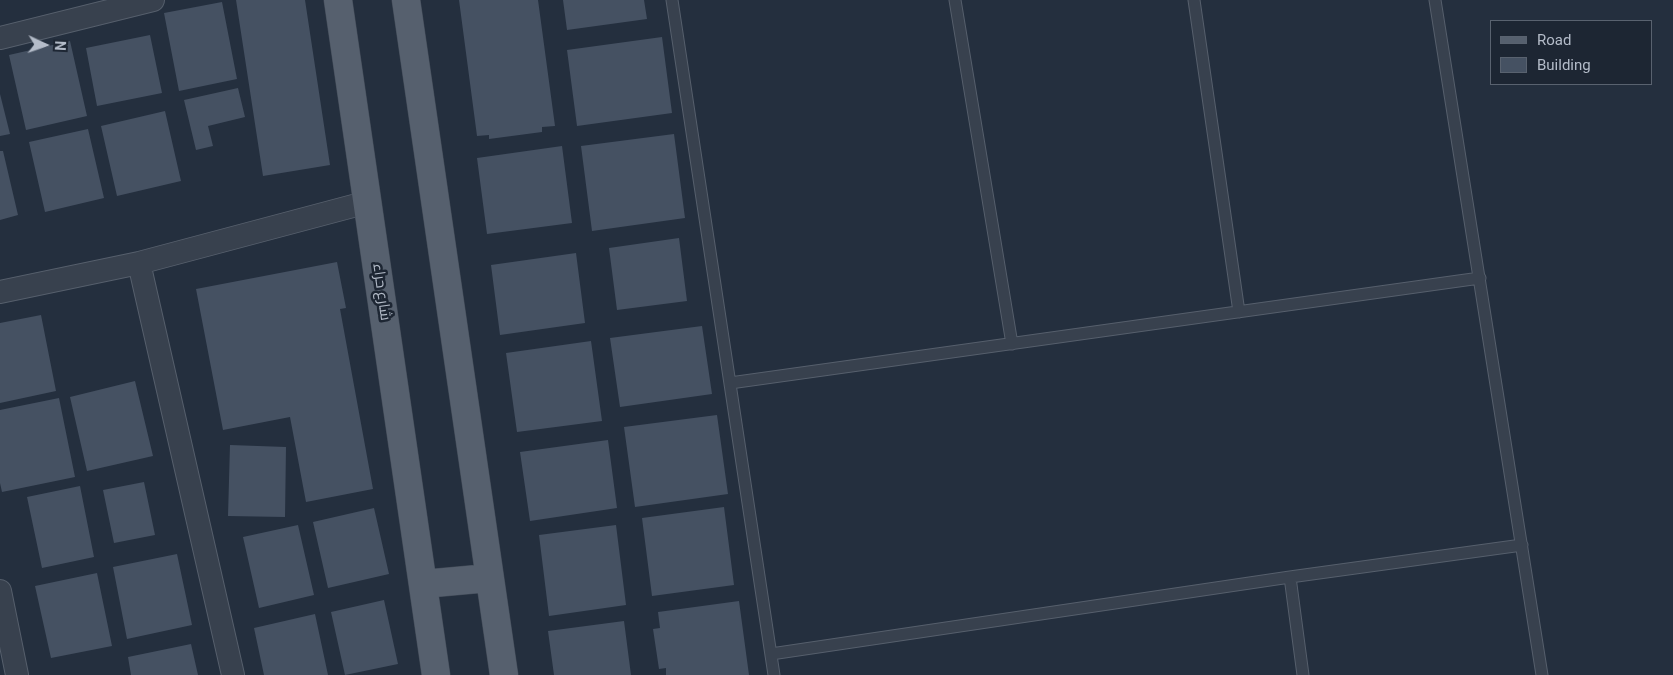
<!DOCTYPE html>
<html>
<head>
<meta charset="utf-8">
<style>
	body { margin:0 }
	#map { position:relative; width:1673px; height:675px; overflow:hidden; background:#242f3e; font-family:Roboto,sans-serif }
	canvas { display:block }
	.legend { position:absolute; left:1490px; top:20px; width:162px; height:65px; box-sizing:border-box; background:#1d2633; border:1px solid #59626f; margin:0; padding:6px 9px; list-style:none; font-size:15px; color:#b4bcc9 }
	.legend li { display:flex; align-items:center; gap:10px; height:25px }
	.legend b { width:25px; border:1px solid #59626f }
	.north { position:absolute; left:20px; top:20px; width:50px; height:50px; -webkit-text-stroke:4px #1d2633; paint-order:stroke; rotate:93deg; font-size:14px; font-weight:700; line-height:20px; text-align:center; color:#b4bcc9 }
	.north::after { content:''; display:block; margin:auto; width:18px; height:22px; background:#b4bcc9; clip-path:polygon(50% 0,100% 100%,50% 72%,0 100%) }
</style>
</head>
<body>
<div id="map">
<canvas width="1673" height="675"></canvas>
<ul class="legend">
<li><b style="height:6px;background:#56606e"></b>Road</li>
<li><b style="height:14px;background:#455162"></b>Building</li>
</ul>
<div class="north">N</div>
</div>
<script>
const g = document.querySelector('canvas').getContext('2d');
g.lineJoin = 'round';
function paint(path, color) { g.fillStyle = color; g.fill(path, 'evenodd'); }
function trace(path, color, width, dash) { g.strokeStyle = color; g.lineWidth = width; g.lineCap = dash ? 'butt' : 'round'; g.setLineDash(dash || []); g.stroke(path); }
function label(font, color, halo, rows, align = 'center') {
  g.font = font + ' Roboto,Cairo,sans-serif'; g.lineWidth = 5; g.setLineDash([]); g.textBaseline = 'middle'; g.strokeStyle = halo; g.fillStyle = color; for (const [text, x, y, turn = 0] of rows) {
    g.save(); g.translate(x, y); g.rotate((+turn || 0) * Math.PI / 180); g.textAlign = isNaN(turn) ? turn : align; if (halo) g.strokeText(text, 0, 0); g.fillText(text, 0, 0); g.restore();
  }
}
paint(new Path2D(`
	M236 0H305L330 165 263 176Z
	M459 0H538L555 126 542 127V132L489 139V135L477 136Z
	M563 0H644L647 19 567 30Z
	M222 2 237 79 179 91 164 13Z
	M150 35 162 93 97 106 86 48Z
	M662 37 672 113 577 126 567 50Z
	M70 41 87 116 26 130 9 55Z
	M238 88 245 117 208 126 213 146 196 150 184 100Z
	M0 94 10 134 0 136Z
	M165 111 181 181 117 196 101 126Z
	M88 129 104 198 45 212 29 142Z
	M674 134 685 218 592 231 581 146Z
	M562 146 572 223 487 234 477 158Z
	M0 151H3L18 215 0 220Z
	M679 238 687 301 617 310 609 248Z
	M576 253 585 323 500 335 491 265Z
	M337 262 346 308 340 309 373 489 306 502 290 417 223 430 196 289Z
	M41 315 56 391 0 403V323Z
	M702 326 712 394 620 407 610 338Z
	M591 341 602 421 517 432 506 353Z
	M135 381 153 456 87 471 70 397Z
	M59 398 75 477 2 492 0 483V410Z
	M717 415 728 494 635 507 624 427Z
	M608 440 617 508 530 521 520 452Z
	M230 445 286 447 285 517 228 516Z
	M144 482 155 535 114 543 103 490Z
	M80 486 94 557 42 568 27 497Z
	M724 507 734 585 652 596 642 518Z
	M374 508 389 574 328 588 313 522Z
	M298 525 314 595 259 608 243 537Z
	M616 525 626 605 549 616 539 535Z
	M177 554 192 625 127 639 113 567Z
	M97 573 112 646 51 658 35 586Z
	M384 600 398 664 345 675 331 612Z
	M739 601 749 675H666V668L659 669 653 629 660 628 658 612Z
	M315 614 328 675H264L254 628Z
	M624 621 631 675H554L548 631Z
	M191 644 198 675H131L128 657Z`), '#455162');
const lane = new Path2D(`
	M672 0 774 675
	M955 0 1012 344
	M1194 0 1239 312
	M1435 0 1542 675
	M730 383 1480 278
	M1290 577 1303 675
	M771 654 1290 577 1522 545`);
const street = new Path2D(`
	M0 38 153 0
	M139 263 233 675
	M0 292 139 263 368 202
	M0 591 17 675`);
const primary = new Path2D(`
	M338 0 436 675
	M406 0 504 675
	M423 584 489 578`);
trace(lane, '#565f6c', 13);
trace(street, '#565f6c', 24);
trace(primary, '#414a57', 29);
trace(lane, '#38414e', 11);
trace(street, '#38414e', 22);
trace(primary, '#56606e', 28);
label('15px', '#b4bcc9', '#1d2633', [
	["شارع حراء",381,292,82]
]);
</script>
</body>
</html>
